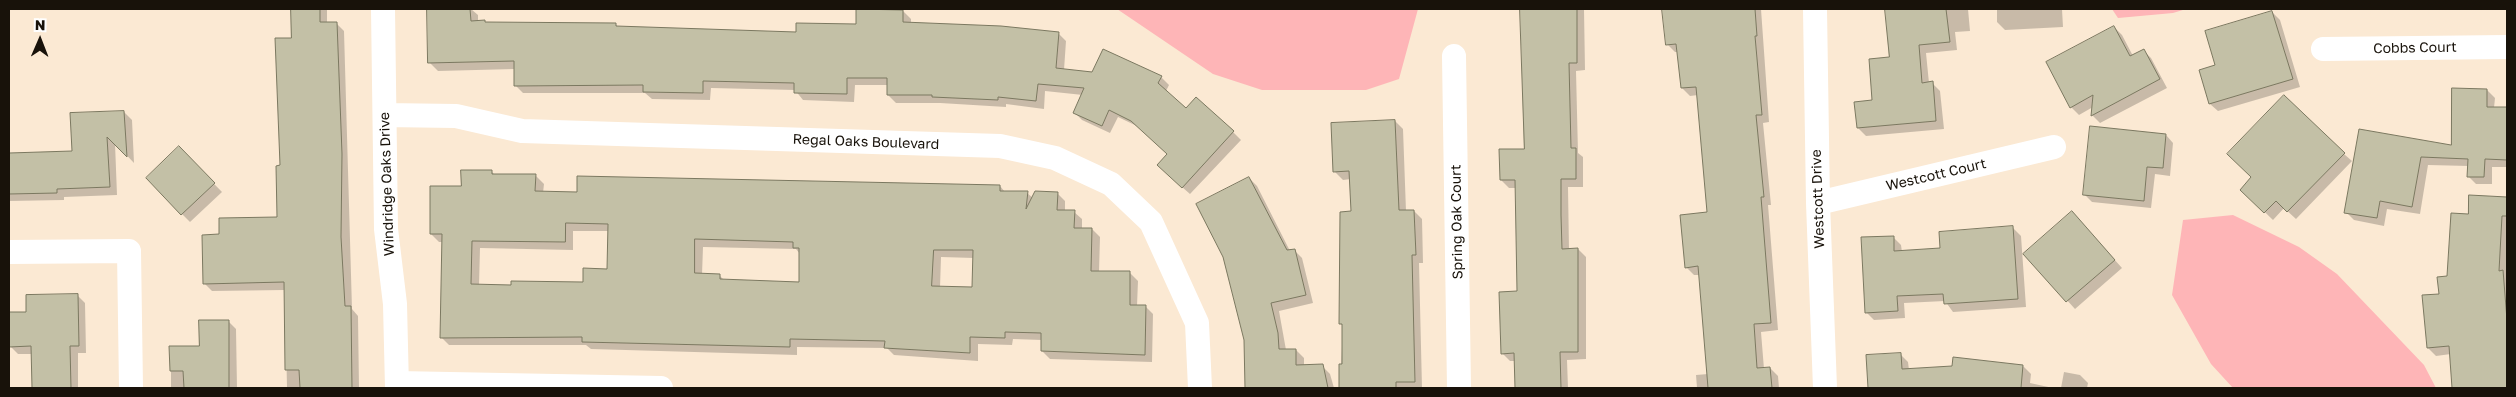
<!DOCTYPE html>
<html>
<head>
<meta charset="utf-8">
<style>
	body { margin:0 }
	#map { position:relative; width:2516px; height:397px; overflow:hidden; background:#fbe9d3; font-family:"Golos Text",sans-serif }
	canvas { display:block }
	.frame { position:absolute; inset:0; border:10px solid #18120a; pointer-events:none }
	.north { position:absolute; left:15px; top:15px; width:50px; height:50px; -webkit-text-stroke:4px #fff; paint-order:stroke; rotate:1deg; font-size:14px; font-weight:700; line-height:20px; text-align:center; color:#18120a }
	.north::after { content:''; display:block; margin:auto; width:18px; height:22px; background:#18120a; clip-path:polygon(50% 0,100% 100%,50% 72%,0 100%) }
</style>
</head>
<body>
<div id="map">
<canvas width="2516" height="397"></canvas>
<div class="frame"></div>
<div class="north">N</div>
</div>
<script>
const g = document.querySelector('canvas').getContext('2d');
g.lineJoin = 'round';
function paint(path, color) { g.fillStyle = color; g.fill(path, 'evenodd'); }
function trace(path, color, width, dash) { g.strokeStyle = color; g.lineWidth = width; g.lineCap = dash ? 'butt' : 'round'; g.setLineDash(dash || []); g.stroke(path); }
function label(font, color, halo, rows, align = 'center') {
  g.font = font + ' "Golos Text",sans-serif'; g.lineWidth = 4.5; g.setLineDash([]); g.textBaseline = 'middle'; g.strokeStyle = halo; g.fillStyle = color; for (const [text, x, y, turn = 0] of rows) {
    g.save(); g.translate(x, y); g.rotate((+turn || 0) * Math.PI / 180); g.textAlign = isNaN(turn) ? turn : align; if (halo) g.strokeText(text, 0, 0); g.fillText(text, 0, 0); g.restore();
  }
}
paint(new Path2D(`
	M1117 9H1418L1399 79 1366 90H1262L1213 74Z
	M2112 9H2186L2173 13 2118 18Z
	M2233 215 2299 247 2337 274 2424 365 2436 388H2233L2211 364 2172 295 2183 220Z`), '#feb5b7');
paint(new Path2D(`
	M292 9H327V23H336L344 31 352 309 358 316 359 388H287L285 290 212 291 204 283 220 235 278 218 292 39Z
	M428 9H471L478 15V22L487 24H615L619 28 797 33 857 26 903 11 911 19V23L1059 34 1066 41 1064 70 1161 77 1169 85 1166 91 1186 110 1233 132 1241 140 1190 194 1166 173 1169 154 1141 128 1118 117 1110 133 1082 120 1074 112 1083 95 1045 91 1044 109 1006 104V107L940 103H896L888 95V85H855L854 102 803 100 795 90 711 88 710 100 652 99 645 93H523L515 85V69L438 71 430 63Z
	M1522 9H1584L1585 70 1576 71 1578 153 1583 157V187H1568L1569 250 1578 249 1586 257V359L1567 360 1568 388H1516L1515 361H1510L1502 353 1518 293 1516 188H1509L1501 180 1526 150Z
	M1678 9H1761L1769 122 1763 123 1771 205H1768L1778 330 1761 332 1764 369 1770 368 1778 376 1779 388H1697L1696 375 1708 374 1700 275H1694L1686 267 1709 213 1698 95 1690 96 1682 88 1678 52H1675L1667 44 1664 10Z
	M1886 9H1968L1970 31 1955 32 1957 50 1926 53 1929 83H1932L1940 91 1944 129 1866 136 1858 128 1874 102 1891 58Z
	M1997 9H2062L2063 27 2005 30 1997 22Z
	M2272 12 2280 20 2300 87 2218 111 2210 104Z
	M2114 27 2122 35 2133 56 2144 51 2151 58 2167 88 2100 123 2092 115 2093 107 2079 115 2071 107Z
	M2487 90 2495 98 2494 108 2507 109V167H2492V184H2476L2468 176 2469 166 2428 165 2420 214 2387 209 2384 226 2354 220 2346 212 2360 130 2452 146Z
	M124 112 132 120 134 163 115 143 117 195 64 197V200L9 201V154L73 153Z
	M1395 121 1403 129 1406 211H1414L1422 219 1423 263H1419L1422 388H1340L1343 326 1340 323 1352 212 1351 179 1343 180 1335 172Z
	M2166 135 2173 143 2170 176 2155 174 2151 208 2092 202 2084 194Z
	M179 148 222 192 190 222 182 214Z
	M2344 154 2352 161 2296 219 2284 208 2273 220 2241 189 2253 177Z
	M491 171 495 175 536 176 544 184 543 193 1000 186 1005 192 1027 193 1033 198 1057 193 1065 201V211L1074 212 1082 219V229H1092L1100 237 1099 272 1130 273 1138 281 1137 306H1145L1153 314 1152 362 1050 359 1042 351V340L1013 339 1012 345 978 344V361L894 355 887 348 797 347V355L591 349 586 345H449L441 337 443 242H439L431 234 462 187ZM573 231H609L608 270 584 283 479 286 480 248 573 250ZM703 247 796 249 800 254V283L725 281 719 275H702ZM941 257 974 258 973 289 940 288Z
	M1249 178 1257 186 1290 251 1294 250 1302 258 1313 303 1279 311 1286 350H1296L1304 358V366H1322L1330 374 1334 388H1246Z
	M2470 196 2507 198V388H2453L2451 354 2436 356 2428 348 2440 295 2469 215Z
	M2080 221 2122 268 2075 309 2025 254Z
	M2013 228 2021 236 2026 307 1953 312 1945 301 1904 303 1905 318 1874 320 1866 312 1893 237 1901 245 1902 252 1942 250Z
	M77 295 85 303 86 353H78V388H14L33 387V354H18L10 346 27 313Z
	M228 321 236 329 237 388H171V347H200Z
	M1900 354 1908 362 1909 370 2023 366 2031 374 2030 383 2053 388H1870L1867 356Z
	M2064 372 2080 375 2088 383 2087 388H2061Z`), '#0003');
const building = new Path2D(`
	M291 9H320V22H337L342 154 341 237 345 306H351L352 388H300L299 370H285L284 282 203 284 202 235 219 234V218L277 217 276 166 280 165 275 38H291Z
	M427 9H470L471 21 485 20V22L616 23V26L796 32V23L856 24V9L903 10V22L1001 26 1059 32 1056 68 1092 72 1103 49 1162 76 1158 83 1186 108 1196 97 1234 131 1182 188 1157 165 1167 154 1131 121 1109 110 1102 126 1073 113 1084 88 1038 84 1036 101 998 97V100L932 97V95H887V78H847V94L794 93V83L703 81V93L643 92V85L514 86V61L428 63Z
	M1520 9H1577V63H1569L1571 148H1576V179H1561V215L1562 249 1578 248V352H1560L1561 388H1515L1514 353 1501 354 1499 292 1517 291 1515 180H1500L1499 149H1524Z
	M1662 9H1755L1757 36H1755L1762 115H1756L1764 197H1761L1771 323 1754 324 1757 368 1770 367 1772 388H1708L1698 266 1685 268 1680 215 1707 212 1696 87 1681 88 1676 44 1666 45Z
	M1885 9H1946L1950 42 1919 45 1922 83 1933 81 1936 121 1857 128 1854 102 1872 100 1869 59 1889 57Z
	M2272 11 2293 79 2209 104 2199 70 2215 65 2205 31Z
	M2114 26 2130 56 2144 49 2160 79 2091 116 2093 95 2070 108 2046 62Z
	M2452 88 2487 89V107H2507V160L2485 159 2484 177H2467L2468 159 2421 157 2412 207 2380 201 2377 218 2344 213 2359 129 2451 145Z
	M2284 95 2345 153 2287 212 2276 201 2264 213 2240 190 2251 177 2227 154Z
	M124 111 127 157 107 137 110 187 57 189V193L9 194V153L72 151 70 113Z
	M1395 120 1399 210H1414L1416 255H1412L1415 382H1396V388H1339V364H1342V324H1339L1340 212 1351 211 1349 171 1333 172 1331 123Z
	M2090 126 2166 134 2163 168 2147 167 2144 201 2083 195Z
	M179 146 215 183 181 215 146 178Z
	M461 170H492V174H536L535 191 577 192V176L1000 185V191H1028L1026 209 1035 191 1058 192 1057 210H1075L1074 228H1092L1091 271H1130V305H1146L1145 355 1041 351V333L1005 332V338L970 337V353L884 348 885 341 790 339V347L582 342V337L440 338 442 234H430V186H461ZM566 223 608 224 607 269 583 268V282L511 281V285L471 284 472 241 565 242ZM695 239 793 242V248H799V282L720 279V274L695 273ZM934 250H973L972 287 932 286Z
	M1249 177 1287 250 1295 249 1306 295 1271 303 1278 333 1279 349H1296V365L1323 364 1328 388H1245L1244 340 1223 257 1196 204Z
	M2469 195 2507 197V216H2502L2499 271 2503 270 2507 320V388H2452L2449 346 2427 348 2422 295 2439 294 2437 277 2447 276 2451 213 2468 214Z
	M2072 211 2115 260 2066 302 2023 254Z
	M2013 226 2018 299 1944 304 1943 294 1897 296 1898 311 1865 313 1861 237 1894 236V251L1940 248 1939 232Z
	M78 294 79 346H70L71 388H32L31 346 9 347V312H26V295Z
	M199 320H229V388H184L183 371H170L169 346H199Z
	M1901 353 1902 369 1952 366 1953 357 2023 365 2021 388H1868L1866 355Z`);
paint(building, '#c3c0a6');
trace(building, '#7b7860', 1);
trace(new Path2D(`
	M383 9 386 229 395 304 397 388
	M1815 9 1818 203 1825 388
	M2323 49 2507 47
	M1454 56 1459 388
	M385 115 456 116 522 131 1000 146 1055 158 1111 184 1151 222 1197 323 1200 388
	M1818 203 2054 147
	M9 252 129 251 131 388
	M397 383 661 388`), '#fff', 24);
label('14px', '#18120a', '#fff', [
	["Cobbs Court",2415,48,-1],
	["Regal Oaks Boulevard",866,142,2],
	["Westcott Court",1936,175,-13],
	["Windridge Oaks Drive",387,184,-92],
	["Westcott Drive",1818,199,-92],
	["Spring Oak Court",1457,222,-91]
]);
</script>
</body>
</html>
